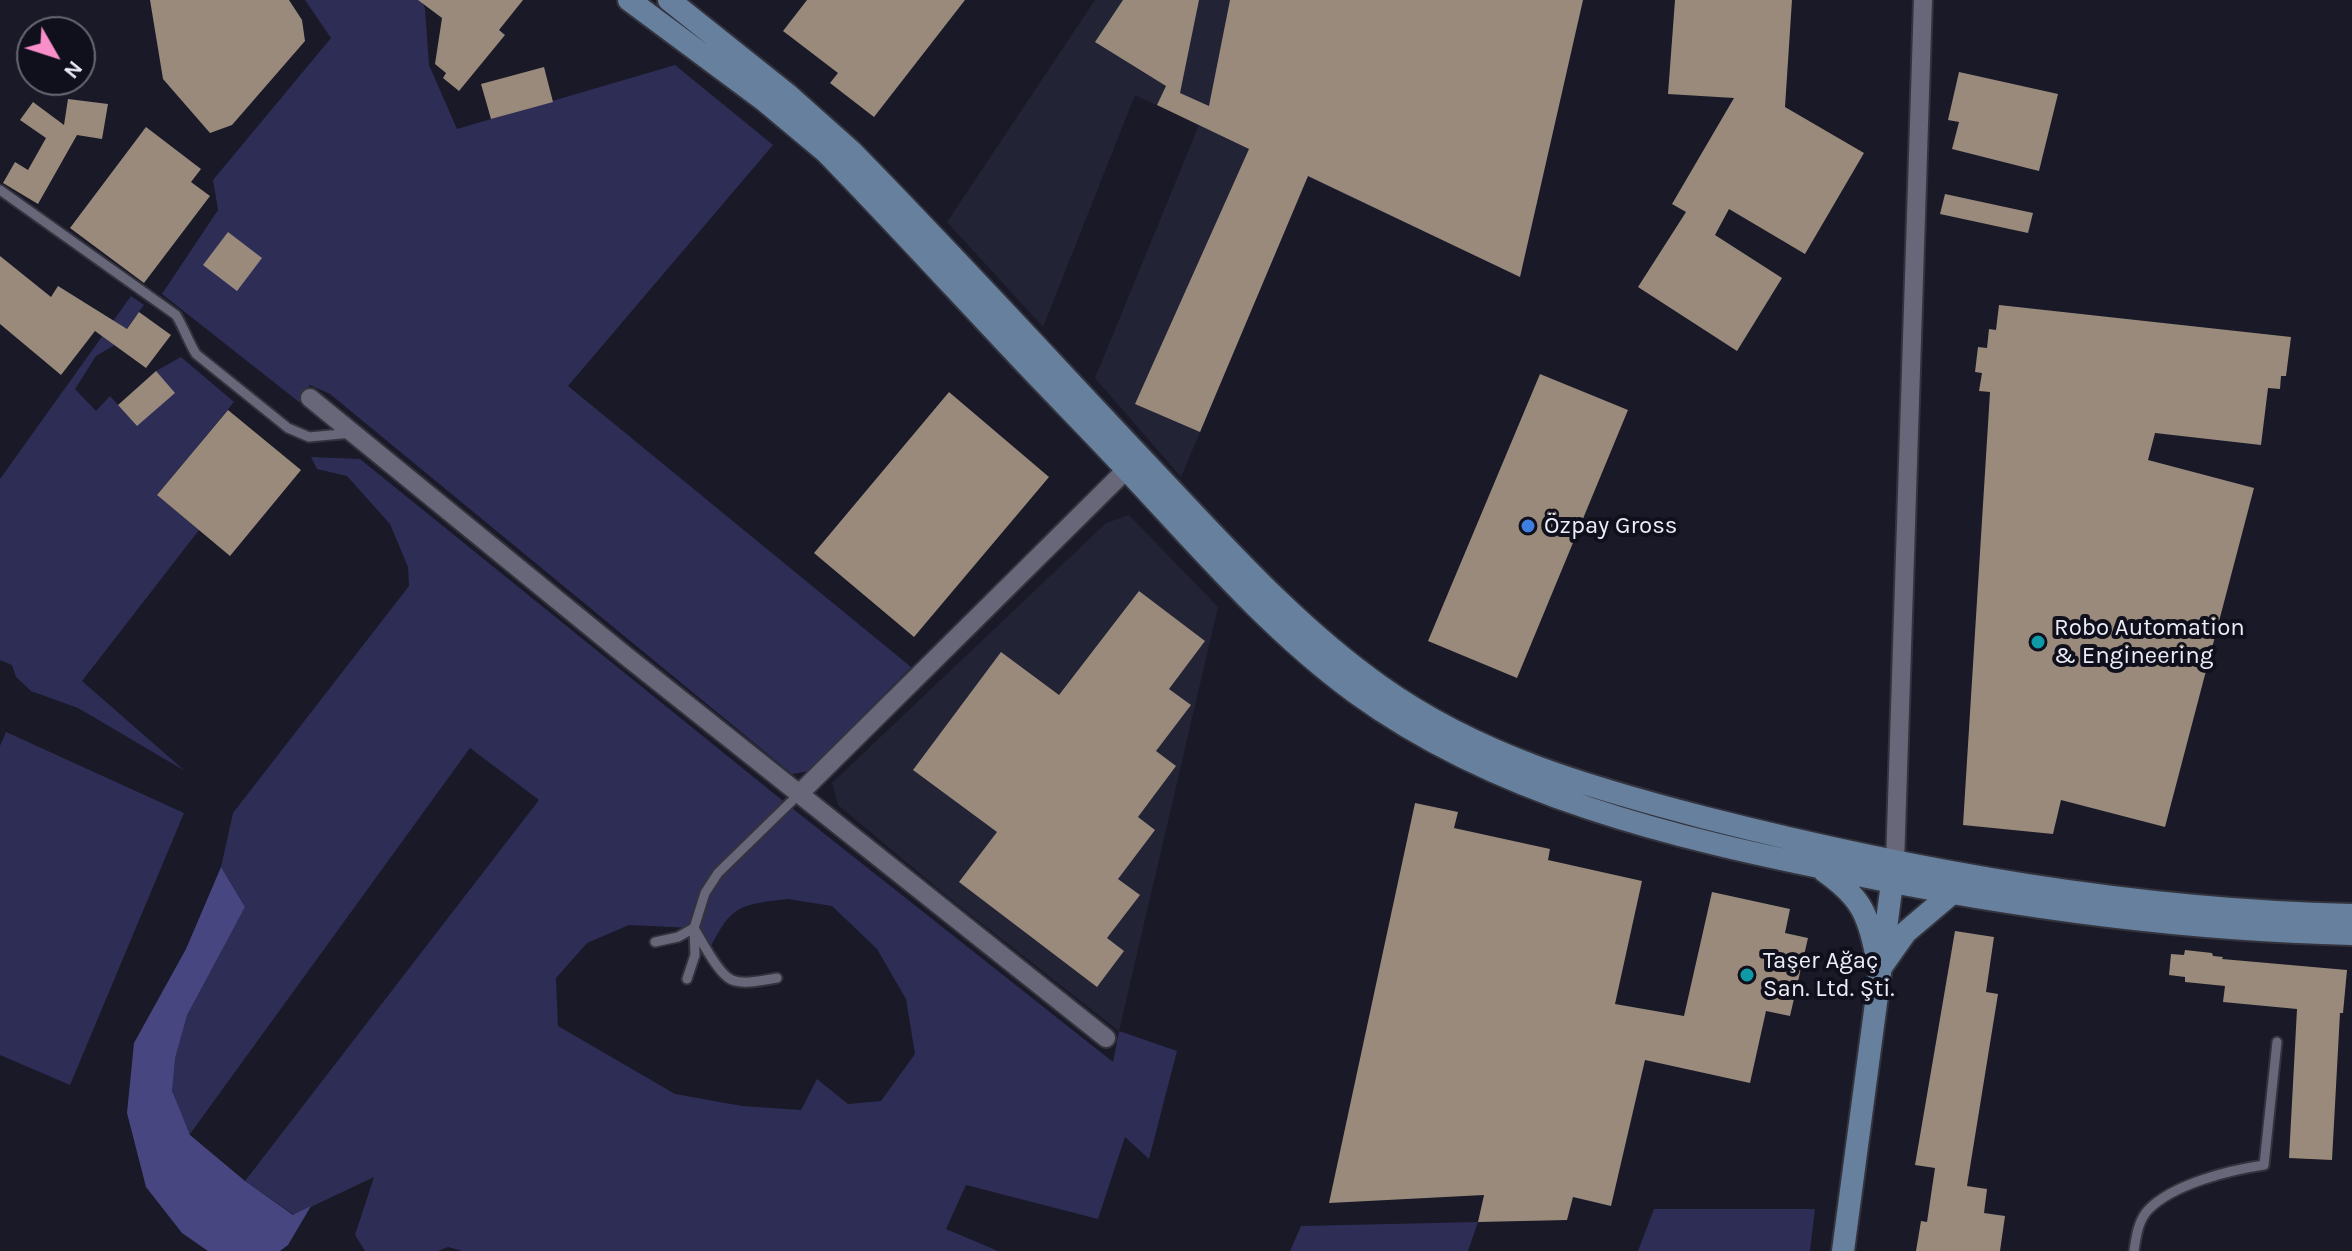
<!DOCTYPE html>
<html>
<head>
<meta charset="utf-8">
<style>
	body { margin:0 }
	#map { position:relative; width:2352px; height:1251px; overflow:hidden; background:#191927; font-family:Karla,sans-serif }
	canvas { display:block }
	.north { position:absolute; left:16px; top:16px; width:80px; height:80px; box-sizing:border-box; background:#10101d; border:2px solid #686874; border-radius:50%; rotate:129deg; font-size:22px; font-weight:700; line-height:32px; text-align:center; color:#ebecf6 }
	.north::after { content:''; display:block; margin:auto; width:28px; height:36px; background:#f98fca; clip-path:polygon(50% 0,100% 100%,50% 72%,0 100%) }
</style>
</head>
<body>
<div id="map">
<canvas width="2352" height="1251"></canvas>
<div class="north">N</div>
</div>
<script>
const g = document.querySelector('canvas').getContext('2d');
g.lineJoin = 'round';
function paint(path, color) { g.fillStyle = color; g.fill(path, 'evenodd'); }
function trace(path, color, width, dash) { g.strokeStyle = color; g.lineWidth = width; g.lineCap = dash ? 'butt' : 'round'; g.setLineDash(dash || []); g.stroke(path); }
function label(font, color, halo, rows, align = 'center') {
  g.font = font + ' Karla,sans-serif'; g.lineWidth = 8; g.setLineDash([]); g.textBaseline = 'middle'; g.strokeStyle = halo; g.fillStyle = color; for (const [text, x, y, turn = 0] of rows) {
    g.save(); g.translate(x, y); g.rotate((+turn || 0) * Math.PI / 180); g.textAlign = isNaN(turn) ? turn : align; if (halo) g.strokeText(text, 0, 0); g.fillText(text, 0, 0); g.restore();
  }
}
paint(new Path2D(`
	M1095 0H1583L1520 277 1308 177 1181 477 1095 378 1199 125 1135 95 1043 327 947 222Z
	M1129 515 1218 607 1119 1031 948 897 838 805 832 783 1106 523Z`), '#232336');
paint(new Path2D(`
	M305 0H422L425 9 429 65 457 129 675 65 773 145 568 386 911 667 809 771 792 774 330 394 310 385 299 402 162 294 218 210 213 180 331 38Z
	M131 296 144 305 115 345 96 356 75 389 96 411 110 396 137 426 156 371 181 357 234 402 157 495 199 530 82 681 185 771 78 708 31 691 16 677 12 665 0 660V479Z
	M311 457 360 459 788 805 1113 1062 1119 1031 1177 1051 1149 1159 1125 1137 1098 1219 966 1185 946 1229 998 1251H463L448 1247 438 1251H365L355 1235 374 1177 294 1215 245 1181 539 800 470 748 190 1134C184 1121 173 1103 172 1089 169 1024 216 961 245 907L221 867 233 813 409 586 408 567 390 524 347 476 317 469ZM788 899 832 906 877 949 906 999 915 1054 881 1101 848 1104 817 1079 801 1110 742 1106 675 1094 558 1026 556 978 587 943 629 925 693 928 708 952C732 905 737 905 788 899Z
	M6 732 184 813 70 1085 0 1055V746Z
	M1654 1209H1815L1810 1251H1638Z
	M1478 1222 1468 1251H1290L1301 1226Z`), '#2e2d56');
paint(new Path2D(`
	M221 867 245 907 187 1015 175 1058 172 1091 190 1135 245 1181 293 1215 311 1206 288 1245 280 1251H208L182 1233 146 1187 127 1113 134 1043 186 949Z`), '#484680');
paint(new Path2D(`
	M150 0H289L302 20 305 41 232 125 210 133 163 79Z
	M418 0H523L499 30 505 35 459 91 443 78 446 73 435 64 442 18Z
	M807 0H965L874 117 830 83 838 73 783 31Z
	M1123 0H1199L1180 93 1209 106 1230 0H1583L1520 277 1308 176 1200 432 1135 404 1249 149 1157 105 1166 86 1095 42Z
	M1675 0H1792L1785 107 1864 153 1805 254 1729 209 1715 235 1782 278 1737 351 1638 287 1686 212 1672 204 1734 98 1668 94Z
	M544 67 553 102 491 119 481 84Z
	M1959 72 2058 94 2039 171 1952 149 1959 122 1948 120Z
	M68 99 108 104 102 139 77 135 38 204 3 183 15 162 28 170 46 138 20 120 33 102 64 125Z
	M146 127 201 169 191 182 210 196 144 283 70 228Z
	M1945 194 2033 213 2028 233 1940 214Z
	M228 232 262 258 237 291 203 265Z
	M0 256 51 297 58 286 127 329 139 312 171 335 146 368 95 331 61 375 0 324Z
	M1999 305 2291 337 2286 376H2281L2280 389 2268 388 2261 445 2155 433 2148 460 2254 488 2165 827 2061 800 2053 834 1963 825 1990 392 1979 391 1982 373 1975 372 1978 347 1987 348 1989 329 1996 330Z
	M156 371 175 393 137 426 118 405Z
	M1540 374 1628 410 1517 678 1428 641Z
	M949 392 1049 477 914 637 814 553Z
	M228 410 301 470 230 556 157 495Z
	M1139 591 1205 641 1169 689 1191 705 1156 751 1176 766 1138 817 1155 830 1118 879 1140 895 1107 938 1124 951 1097 987 959 882 997 832 913 770 1001 652 1059 695Z
	M1415 803 1458 812 1454 828 1550 849 1548 860 1642 881 1615 1004 1684 1016 1712 892 1790 909 1785 933 1808 938 1790 1016 1766 1011 1750 1083 1645 1060 1611 1206 1573 1197 1567 1220 1478 1222 1484 1195 1329 1203Z
	M1955 931 1994 937 1986 992 1998 994 1967 1186 1987 1189 1984 1213 2005 1216 2000 1251H1916L1921 1221 1927 1222 1935 1168 1915 1165Z
	M2185 950 2212 953 2213 956 2223 957 2222 959 2347 970 2343 1013H2340L2332 1160 2289 1158 2297 1009 2223 1002 2225 986 2185 982V977L2169 975 2171 954 2184 955Z`), '#998a7c');
const service = new Path2D(`
	M0 190 176 315C184 328 188 341 196 354L288 428 309 437 352 433
	M655 942 678 937 694 928C702 941 718 974 732 980 745 985 764 980 777 978
	M687 979 695 955 694 928 705 893 718 873 799 794
	M2134 1251C2136 1237 2138 1221 2148 1210 2173 1184 2230 1170 2264 1165L2277 1042`);
const minor = new Path2D(`
	M310 398 626 656 1106 1038
	M799 794 1135 461
	M1895 863 1923 0`);
const secondary = new Path2D(`
	M629 0 765 101 826 152C893 221 958 292 1024 362 1059 399 1095 435 1130 473 1201 549 1271 631 1356 693 1498 796 1674 838 1843 872 2011 907 2180 930 2352 934
	M669 0 787 94 852 152C957 259 1059 371 1162 480 1231 553 1298 628 1380 686 1478 756 1591 788 1706 818 1918 872 2133 910 2352 915
	M1824 871C1859 896 1868 912 1876 954
	M1882 966 1906 932 1952 893
	M1843 1251 1894 868`);
trace(service, '#33333e', 13);
trace(minor, '#33333e', 22);
trace(secondary, '#33333e', 26);
trace(service, '#676779', 9);
trace(minor, '#676779', 18);
trace(secondary, '#66809e', 22);
for (const [x, y, r, color] of [
	[1528,526,8,"#3f7fe0"],
	[2038,642,8,"#0f9aa8"],
	[1747,975,8,"#0f9aa8"]
]) { const dot = new Path2D(); dot.arc(x, y, r, 0, 2 * Math.PI); g.fillStyle = color; g.fill(dot); trace(dot, '#10101d', 3); }
label('24px', '#ebecf6', '#10101d', [
	["Özpay Gross",1544,526],
	["Robo Automation",2054,628],
	["& Engineering",2054,656],
	["Taşer Ağaç",1763,961],
	["San. Ltd. Şti.",1763,989]
], 'left');
</script>
</body>
</html>
